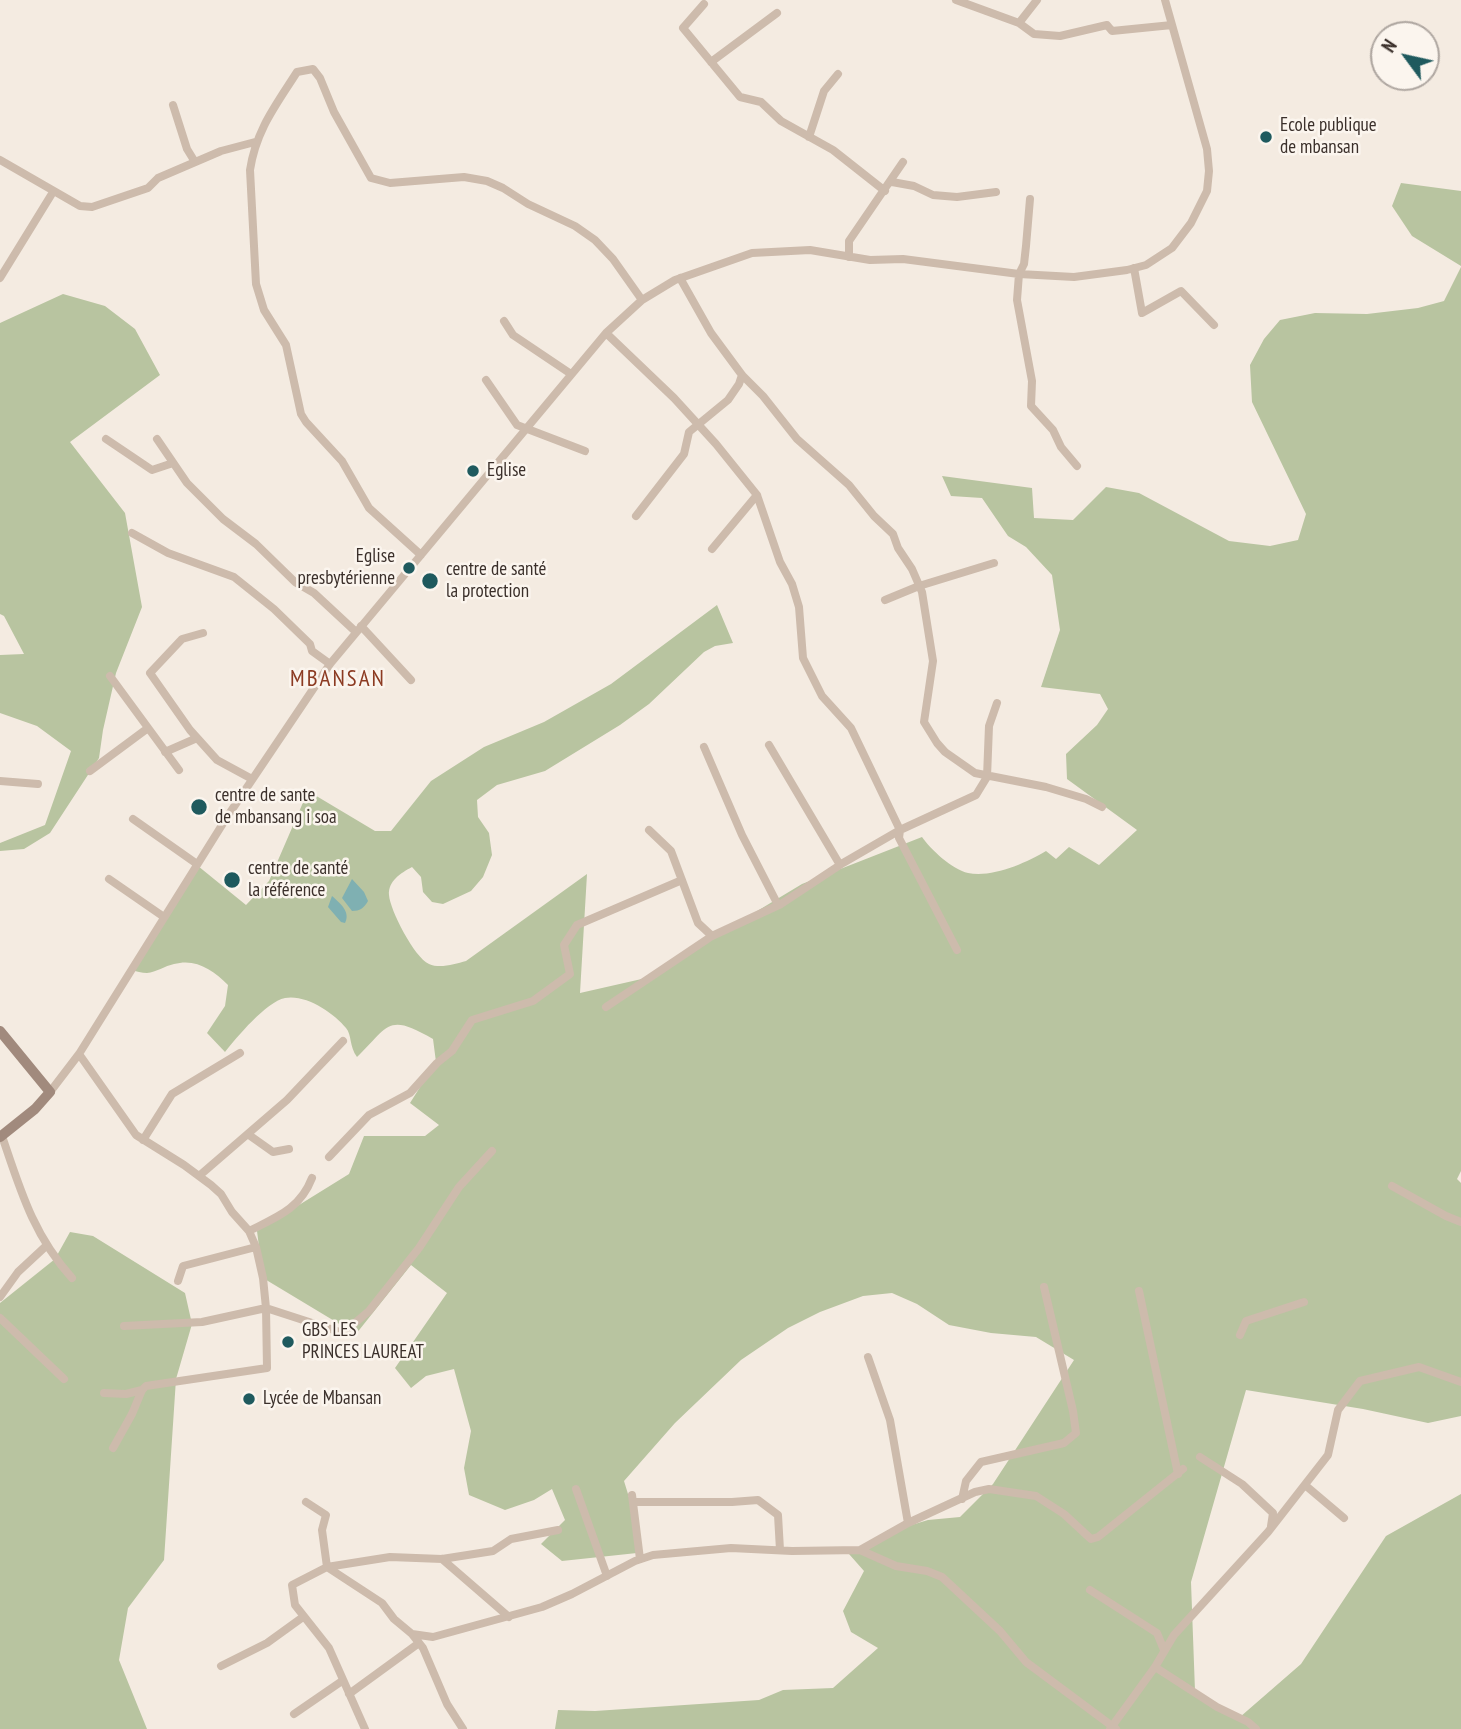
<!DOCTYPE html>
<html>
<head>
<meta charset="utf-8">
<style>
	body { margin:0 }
	#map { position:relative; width:1461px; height:1729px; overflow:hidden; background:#f4ebe1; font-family:"PT Sans Narrow",sans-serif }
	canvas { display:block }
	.north { position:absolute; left:1370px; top:21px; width:70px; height:70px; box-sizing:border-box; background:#fbf5ee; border:2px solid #aea6a0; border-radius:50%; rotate:303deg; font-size:19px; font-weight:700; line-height:28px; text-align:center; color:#3b302b }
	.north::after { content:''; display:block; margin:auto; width:24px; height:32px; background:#1f5a5e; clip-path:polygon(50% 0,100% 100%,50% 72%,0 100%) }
</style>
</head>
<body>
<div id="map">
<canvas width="1461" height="1729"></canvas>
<div class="north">N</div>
</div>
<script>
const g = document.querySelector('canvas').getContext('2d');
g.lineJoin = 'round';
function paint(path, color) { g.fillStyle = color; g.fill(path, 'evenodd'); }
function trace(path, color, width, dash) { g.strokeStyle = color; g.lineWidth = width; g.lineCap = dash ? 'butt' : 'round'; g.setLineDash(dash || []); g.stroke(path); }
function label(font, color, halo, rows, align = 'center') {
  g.font = font + ' "PT Sans Narrow",sans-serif'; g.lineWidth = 5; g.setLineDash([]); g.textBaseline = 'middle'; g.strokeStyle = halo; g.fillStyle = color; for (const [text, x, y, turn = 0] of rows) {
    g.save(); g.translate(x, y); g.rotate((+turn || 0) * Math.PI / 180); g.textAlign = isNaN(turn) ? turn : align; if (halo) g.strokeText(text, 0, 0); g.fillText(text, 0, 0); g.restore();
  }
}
paint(new Path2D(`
	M1401 183 1461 191V266L1412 236 1392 206Z
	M1461 267V1171L1457 1179 1461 1183V1416L1428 1423 1363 1409 1246 1390 1191 1582 1195 1691 1240 1717 1301 1664 1386 1536 1461 1494V1729H555L558 1710 595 1711 759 1700 783 1690 833 1688 878 1648 851 1632 843 1611 864 1571 849 1554 885 1533 928 1520 960 1517 993 1484 1074 1360 1036 1337 991 1333 949 1325 917 1304 892 1293 863 1296 820 1312 788 1328 741 1360 675 1423 624 1481 636 1520 637 1553 562 1561 541 1544 565 1520 552 1489 534 1500 505 1510 469 1495 464 1468 471 1431 454 1369 426 1376 411 1388 395 1368 447 1293 411 1265 356 1334 263 1278 257 1231 349 1174 364 1136H425L439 1125 410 1103 436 1062 433 1039C387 1012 389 1026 357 1057 349 1046 352 1035 346 1028 334 1013 306 994 285 998 266 1002 237 1037 225 1052L207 1033 225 1006 228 985C213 970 196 958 174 964 165 966 156 972 147 973 142 973 136 971 131 970L198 866 246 905 269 881 308 791 375 831H391L431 781 484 747 544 722 611 684 717 605 733 643 715 646 704 652 649 704 620 725 545 771 497 785 477 800 478 817 489 833 492 855 483 877 471 891 443 904 432 902 423 892 421 877 412 867C401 873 388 881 389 895 390 910 414 957 429 964 440 969 455 964 466 961L587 874 580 993 646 978 802 884 922 837C930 849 953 870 968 873 992 878 1026 863 1046 851L1056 859 1069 847 1099 865 1137 830 1067 779 1066 754 1097 725 1108 709 1100 694 1041 687 1060 630 1052 575 1026 547 1008 536 982 498 951 496 942 476 1032 488 1034 518 1073 520 1106 487 1139 493 1229 541 1270 546 1298 540 1306 514 1252 402 1250 365 1264 339 1280 320 1315 313 1367 314 1418 308 1444 301Z
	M63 294 105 306 135 329 160 375 70 442 125 513 142 607 116 673 103 730 99 758 50 833 24 849 0 851V843L45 825 71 751 37 726 0 713V655L24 654 4 616 0 614V323Z
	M70 1232 93 1236 185 1293 192 1324 176 1379 164 1560 128 1608 119 1660 147 1729H0V1303L55 1259Z`), '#b8c4a0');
paint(new Path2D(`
	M352 879 364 892 368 901C364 908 360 911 352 911L342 898Z
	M332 896C340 903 351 912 345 923L341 922 328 907Z`), '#7fb0b2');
trace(new Path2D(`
	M956 0 1019 23
	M1037 0 1019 23 1034 34 1060 36 1107 25 1112 31 1172 25
	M704 4 683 28 740 97 761 102 781 121 833 150 885 191
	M711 62 777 13
	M173 105 187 149 195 162
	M809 137 824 91 838 74
	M0 160 80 206 92 207 148 188 158 178 221 151 255 142
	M892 182 914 186 933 195 957 197 996 192
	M1030 199 1026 246 1024 264 1019 274 1017 300 1032 381 1031 406 1053 430 1061 447 1077 466
	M849 257V241L903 162
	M1134 268 1142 313 1181 291 1214 325
	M0 278 53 192
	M680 278 711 333 742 375 763 396 797 439 849 485 874 516 893 534 898 548 912 569 922 592 933 661 924 722 937 743 945 752 975 773 1046 787 1086 799 1102 807
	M504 321 513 335 571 374
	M606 333 674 398 716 444 757 495 780 562 792 584 799 607 803 658 822 696 851 728 900 830 899 838 957 950
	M486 380 517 425 585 451
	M106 439 152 470 173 463
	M157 439 187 483 223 519 256 544 295 582 314 593 356 632
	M636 516 684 454 689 432 728 400 739 384 742 375
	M132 533 168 553 234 577 274 609 310 644 312 651 330 664
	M712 549 757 495
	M421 555 369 508 342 461 306 422 301 414 286 345 264 310 256 284 250 170C256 130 276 105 297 72L313 69 320 78 334 112 371 178 390 183 464 177 487 181 503 188 528 204 575 226 595 240 613 259 642 300
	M885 600 919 586 994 563
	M361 626 411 680
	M203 633 182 639 150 673 190 730 217 760 252 779
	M110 676 179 770
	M769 745 840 865
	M704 747 742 835 778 905
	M165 752 197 738
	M90 771 148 728
	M0 781 38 784
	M133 819 197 864
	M649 830 671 851 698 923 712 936
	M109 879 164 917
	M606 1007 712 936 781 904 843 863 900 830 976 795 987 777 989 726 997 703
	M79 1054 136 1135 184 1165 211 1185 221 1194 232 1212 249 1231 256 1247 263 1278 266 1308 267 1368 146 1386 142 1390 132 1414 113 1448
	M50 1092 79 1054 227 817 330 664 606 333 642 300 675 280 752 253 810 250 870 260 903 259 1019 274 1074 277 1127 270 1146 265 1172 248 1191 223 1207 191 1209 171 1207 149 1165 0
	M249 1135 273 1152 289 1149
	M2 1136C20 1189 33 1235 72 1278
	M143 1140 172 1094 240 1053
	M329 1157 369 1115 410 1093 437 1063 452 1051 472 1020 533 1001 570 974 564 945 577 925 682 880
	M199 1176 287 1100 343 1041
	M1392 1186 1446 1216 1461 1222
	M249 1231C277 1217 300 1209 312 1178
	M178 1281 183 1266 256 1247
	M1139 1291 1178 1474
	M0 1297 18 1272 46 1246
	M0 1318 64 1379
	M124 1326 202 1322 266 1308 343 1333 369 1311 419 1248 459 1187 492 1151
	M1240 1335 1246 1321 1304 1302
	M868 1357 890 1420 908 1523
	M104 1393 126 1394 142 1390
	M1200 1457 1242 1484 1273 1513 1271 1526
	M1305 1485 1344 1518
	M576 1489 607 1576
	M632 1495 640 1559
	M962 1499 966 1481 981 1462 1064 1443 1076 1433 1073 1411 1044 1287
	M306 1502 326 1515 322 1530 327 1567 382 1603 394 1619 412 1634 433 1637 542 1607 572 1594 635 1561 653 1555 731 1548 792 1551 860 1550 896 1566 927 1571 942 1577 1000 1631 1026 1662 1116 1729
	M633 1502H732L758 1500 778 1515 780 1550
	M860 1550 908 1523 975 1492 989 1489 1036 1496 1064 1514 1091 1539 1098 1537 1183 1469
	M442 1559 509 1617
	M1090 1590 1157 1633 1164 1650
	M412 1634 423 1648 447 1704 463 1729
	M221 1666 267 1643 303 1617
	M1155 1667 1217 1707 1248 1722 1256 1729
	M349 1694 419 1643
	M294 1714 342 1681
	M365 1729 329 1648 295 1605 292 1585 327 1567 390 1557 442 1559 493 1551 511 1539 558 1530
	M1110 1729 1155 1667 1174 1635 1268 1532 1328 1455 1338 1410 1360 1381 1419 1367 1461 1382`), '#cdbbac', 8);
trace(new Path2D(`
	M0 1031 50 1092 35 1109 0 1137`), '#a18a7d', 10);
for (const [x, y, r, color] of [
	[1266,137,7,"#1f5a5e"],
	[473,471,7,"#1f5a5e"],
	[409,568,7,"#1f5a5e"],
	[430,581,9,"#1f5a5e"],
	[199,807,9,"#1f5a5e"],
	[232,880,9,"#1f5a5e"],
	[288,1342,7,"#1f5a5e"],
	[249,1399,7,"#1f5a5e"]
]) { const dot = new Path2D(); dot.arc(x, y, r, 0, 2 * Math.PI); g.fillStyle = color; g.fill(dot); trace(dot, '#fbf5ee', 2.5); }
label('19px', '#3b302b', '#fbf5ee', [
	["Ecole publique",1280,126],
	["de mbansan",1280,148],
	["Eglise",487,471],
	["Eglise",395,557,"right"],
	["presbytérienne",395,579,"right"],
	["centre de santé",446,570],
	["la protection",446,592],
	["centre de sante",215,796],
	["de mbansang i soa",215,818],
	["centre de santé",248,869],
	["la référence",248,891],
	["GBS LES",302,1331],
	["PRINCES LAUREAT",302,1353],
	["Lycée de Mbansan",263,1399]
], 'left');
g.letterSpacing = '2px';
label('23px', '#8c3b22', '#fbf5ee', [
	["MBANSAN",338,679]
]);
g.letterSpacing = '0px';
</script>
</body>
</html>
